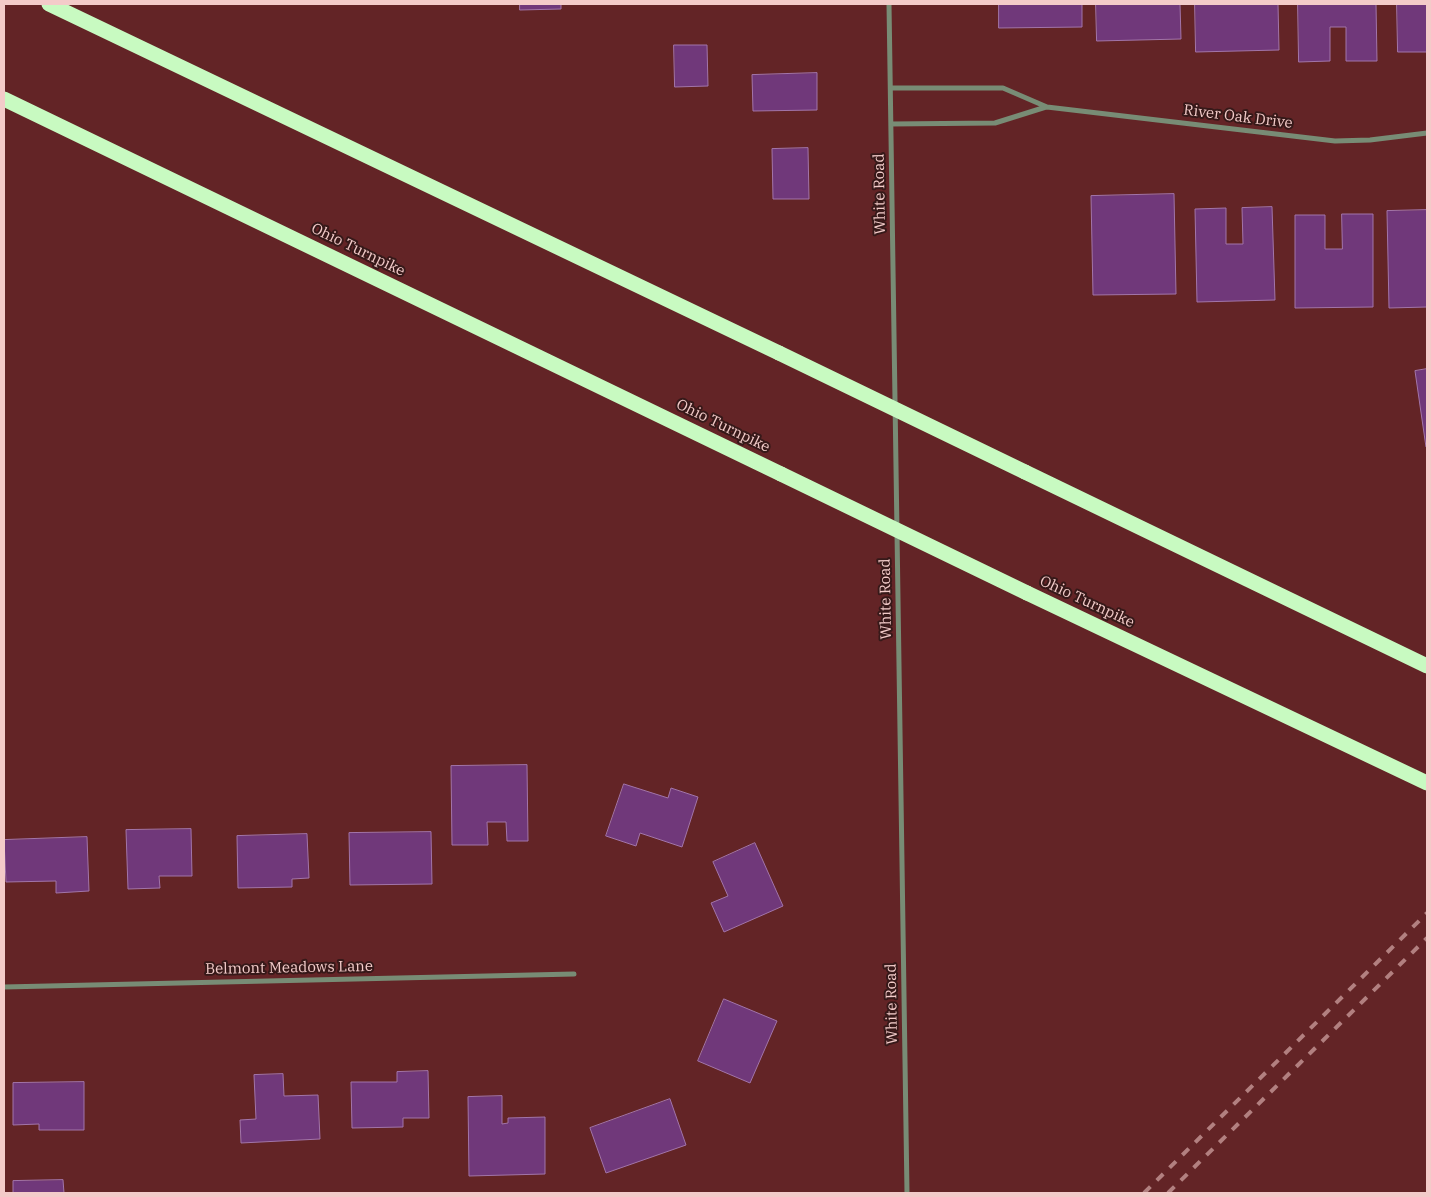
<!DOCTYPE html>
<html>
<head>
<meta charset="utf-8">
<style>
	body { margin:0 }
	#map { position:relative; width:1431px; height:1197px; overflow:hidden; background:#632426; font-family:"IBM Plex Serif",serif }
	canvas { display:block }
	.frame { position:absolute; inset:0; border:5px solid #f3cbc9; pointer-events:none }
</style>
</head>
<body>
<div id="map">
<canvas width="1431" height="1197"></canvas>
<div class="frame"></div>
</div>
<script>
const g = document.querySelector('canvas').getContext('2d');
g.lineJoin = 'round';
function paint(path, color) { g.fillStyle = color; g.fill(path, 'evenodd'); }
function trace(path, color, width, dash) { g.strokeStyle = color; g.lineWidth = width; g.lineCap = dash ? 'butt' : 'round'; g.setLineDash(dash || []); g.stroke(path); }
function label(font, color, halo, rows, align = 'center') {
  g.font = font + ' "IBM Plex Serif",serif'; g.lineWidth = 4; g.setLineDash([]); g.textBaseline = 'middle'; g.strokeStyle = halo; g.fillStyle = color; for (const [text, x, y, turn = 0] of rows) {
    g.save(); g.translate(x, y); g.rotate((+turn || 0) * Math.PI / 180); g.textAlign = isNaN(turn) ? turn : align; if (halo) g.strokeText(text, 0, 0); g.fillText(text, 0, 0); g.restore();
  }
}
const building = new Path2D(`
	M520 4H561V9L520 10Z
	M999 4H1082V27L999 28Z
	M1096 4H1180L1181 39 1097 41Z
	M1195 4H1278L1279 50 1196 52Z
	M1298 4H1376L1377 61H1346V27H1330V61L1299 62Z
	M1397 4H1427V52H1398Z
	M674 45H707L708 86 675 87Z
	M817 73V110L753 111 752 75Z
	M808 148 809 199H773L772 149Z
	M1174 194 1176 294 1093 295 1091 196Z
	M1272 207 1275 300 1197 302 1195 209 1226 208V244H1243L1242 208Z
	M1427 210V307L1389 308 1387 211Z
	M1342 214H1373V307L1295 308V215H1325V249H1342Z
	M1427 369V447H1426L1415 371Z
	M527 765 528 841H507L506 822H487L488 845H452L451 766Z
	M624 784 668 798 671 788 698 797 682 847 640 833 636 846 606 836Z
	M191 829 192 876H159L160 888 128 889 126 830Z
	M431 832 432 884 350 885 349 833Z
	M307 834 309 878 292 879V887L238 888 237 836Z
	M87 837 89 891 56 893V881L6 882 4 840Z
	M755 843 783 906 724 932 711 903 728 896 713 862Z
	M724 999 777 1021 750 1083 698 1061Z
	M428 1071 429 1118H403V1127L352 1128 351 1082H397V1072Z
	M283 1074 284 1096 318 1095 320 1139 241 1143 240 1120 256 1119 254 1075Z
	M84 1082V1130H39V1124L13 1125V1083Z
	M502 1096V1124L508 1123V1118L545 1117V1174L469 1176 468 1097Z
	M670 1099 686 1145 606 1173 590 1128Z
	M63 1180 64 1193H13V1181Z`);
paint(building, '#70387a');
trace(building, '#a275a9', 1);
trace(new Path2D(`
	M889 4 907 1193
	M891 88H1003L1047 107 1335 141 1370 140 1427 133
	M891 124 995 123 1046 107
	M4 987 574 974`), '#788c75', 5);
trace(new Path2D(`
	M49 4 779 353
	M4 99 781 474
	M1025 472 1427 666
	M1027 593 1427 783`), '#c8fac1', 15);
trace(new Path2D(`
	M1144 1193 1427 913
	M1168 1193 1427 938`), '#b28080', 4, [9, 9]);
trace(new Path2D(`
	M779 353 1025 472
	M781 474 1027 593`), '#c8fac1', 15);
label('15px', '#f3cbc9', '#361919', [
	["River Oak Drive",1238,117,7],
	["White Road",880,194,-91],
	["Ohio Turnpike",358,250,26],
	["Ohio Turnpike",723,426,26],
	["White Road",886,599,-91],
	["Ohio Turnpike",1087,602,25],
	["Belmont Meadows Lane",289,968,-1],
	["White Road",892,1004,-91]
]);
</script>
</body>
</html>
